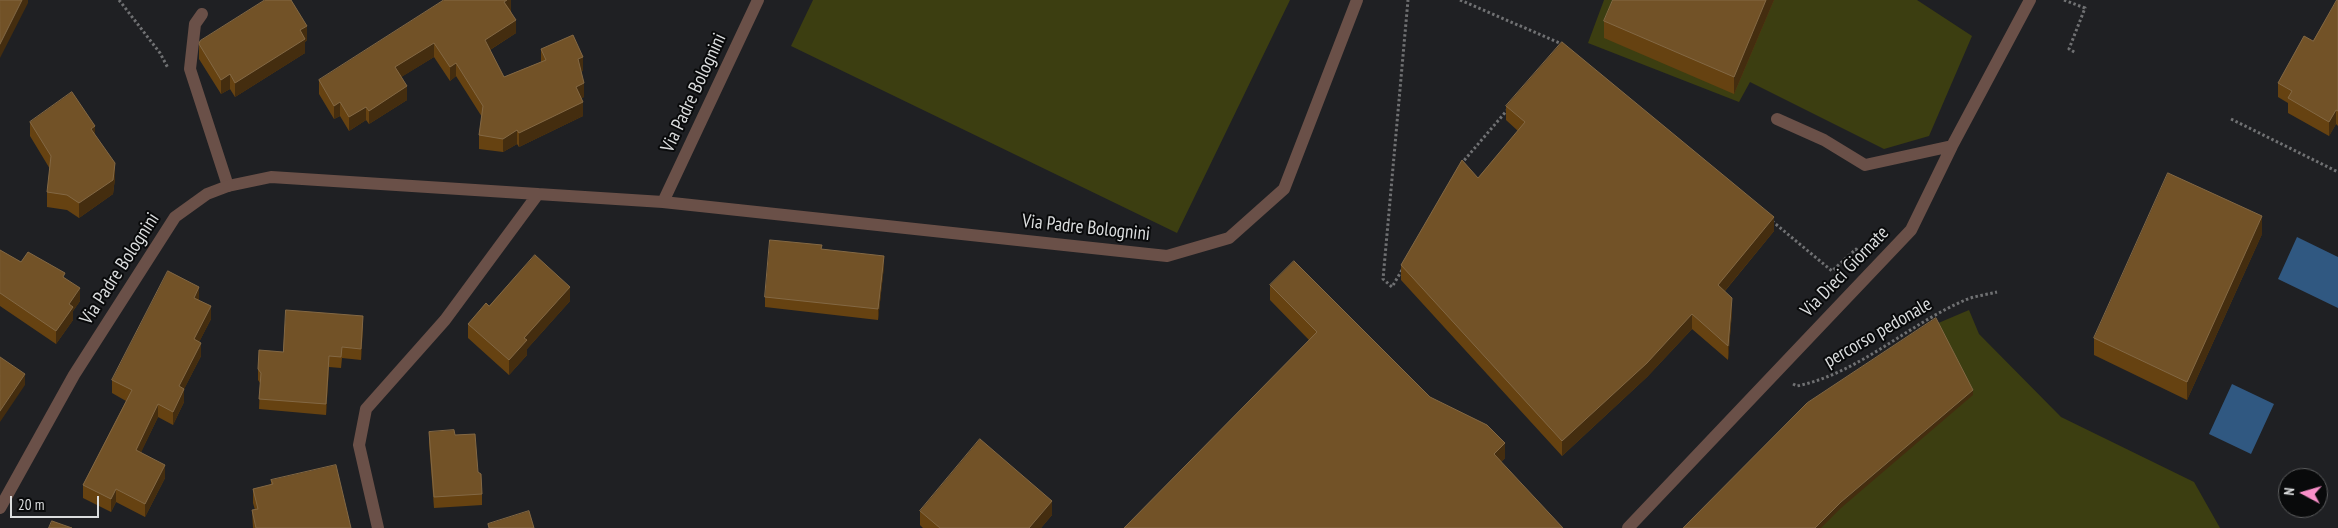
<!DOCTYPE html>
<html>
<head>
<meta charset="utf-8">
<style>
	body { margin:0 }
	#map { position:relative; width:2338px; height:528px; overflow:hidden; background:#1f2023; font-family:"PT Sans Narrow",sans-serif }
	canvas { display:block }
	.north { position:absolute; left:2278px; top:468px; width:50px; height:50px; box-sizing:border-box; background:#090a0b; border:1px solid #5d5e5f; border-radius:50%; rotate:276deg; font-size:14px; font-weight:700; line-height:20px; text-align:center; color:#dbddde }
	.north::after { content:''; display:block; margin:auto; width:18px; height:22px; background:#f98fc9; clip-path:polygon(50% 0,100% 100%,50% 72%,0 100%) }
	.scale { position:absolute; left:10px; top:496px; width:89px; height:22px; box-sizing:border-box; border:2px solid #dbddde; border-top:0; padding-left:6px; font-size:15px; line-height:18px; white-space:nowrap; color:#dbddde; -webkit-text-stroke:4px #090a0b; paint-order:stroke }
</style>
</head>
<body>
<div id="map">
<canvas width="2338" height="528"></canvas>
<div class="north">N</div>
<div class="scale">20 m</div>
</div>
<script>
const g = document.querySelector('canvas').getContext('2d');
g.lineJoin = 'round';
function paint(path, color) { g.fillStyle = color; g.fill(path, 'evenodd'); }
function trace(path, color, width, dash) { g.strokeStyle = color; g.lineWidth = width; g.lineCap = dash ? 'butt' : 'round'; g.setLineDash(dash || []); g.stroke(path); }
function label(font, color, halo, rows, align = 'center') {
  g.font = font + ' "PT Sans Narrow",sans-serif'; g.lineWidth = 4; g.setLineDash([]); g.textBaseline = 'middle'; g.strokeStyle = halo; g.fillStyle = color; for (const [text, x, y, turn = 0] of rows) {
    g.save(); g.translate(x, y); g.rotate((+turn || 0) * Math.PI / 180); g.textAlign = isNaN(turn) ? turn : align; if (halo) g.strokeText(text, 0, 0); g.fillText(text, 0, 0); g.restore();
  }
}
paint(new Path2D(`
	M813 0H1290L1177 233 791 46Z
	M1604 0H1917L1972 36 1929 136 1884 149 1750 82 1739 102 1588 43Z
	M1969 310 1979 334 2061 417 2194 482 2220 528H1689L1936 324Z`), '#3c3e11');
paint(new Path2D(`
	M2297 237 2338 257V308L2278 279Z
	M2232 384 2274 404 2251 454 2209 434Z`), '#305881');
trace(new Path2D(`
	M119 0 160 53 168 68
	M1460 0 1562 44
	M2064 0 2085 8 2069 49 2076 53
	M2231 119 2338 172
	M1461 164 1509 108
	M1772 221 1832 271 1856 249 1859 253
	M1402 270 1392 287 1383 279 1408 0
	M1793 384 1797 386C1859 373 1906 326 1963 301 1973 296 1986 295 1997 292`), '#707173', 3, [2.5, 2.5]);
trace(new Path2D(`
	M202 14 195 24 190 69 228 186`), '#6a5048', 12);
trace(new Path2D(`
	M1777 119 1824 140 1865 165 1952 146
	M663 202 758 0
	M0 508 74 375 175 217 207 194 228 186 271 177 663 202 1167 256 1229 238 1284 189 1357 0
	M378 528 359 445 366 409 445 320 538 194
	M1628 528 1911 230 1952 146 2030 0`), '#6a5048', 12);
paint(new Path2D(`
	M511 0V11L516 33 490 50 504 77 541 62V49L583 71H581L584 97 581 98 583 116 519 147 517 144 503 152 479 149V135L482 117 456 76 450 81 434 57 401 77 407 100 369 124 366 120 349 131 340 116 334 119 319 94V80Z
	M1613 0H1774L1734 94 1604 38V21Z
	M2338 0V126L2336 124 2329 136 2288 113V103L2278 97V83L2313 41Z
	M307 40 305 42V53L235 97 230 89 221 94 199 59V44Z
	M1506 106 1774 231 1725 291 1732 312 1728 360 1692 329 1647 377 1562 456 1401 280V265L1478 178 1518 131 1506 120Z
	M30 122 95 135 115 178 113 194 79 218 67 210 47 207V192L50 169 30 136Z
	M2262 234 2187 400 2094 355V338Z
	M822 249 884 266 878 320 765 307V297Z
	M0 250 21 262 65 278 80 301 73 311V320L56 344 0 306Z
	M1270 285 1430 397 1505 458 1501 462 1309 340 1270 300Z
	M199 300 211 319 199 342 201 356 184 389V402L173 425 158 417 141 452 165 478 145 517 116 502 111 512 83 498V485L126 401 112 393V380Z
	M570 301 527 349V355L509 375 468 338V324L489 306Z
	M363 326 361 360 342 358 341 368 329 367 326 415 259 409 260 383 258 380V369L283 352Z
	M429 432 478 472 482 494V505L434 508 429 443Z
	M271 480 351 528H253L252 510H255L253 503V489L271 485Z
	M920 511 1052 515 1041 528H923L920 525Z`), '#664211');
paint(new Path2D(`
	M22 0H28V3L0 58V44Z
	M507 0H511V11L504 2Z
	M1766 0H1774L1734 94V77Z
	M516 20V33L485 53V40Z
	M307 26V40L305 42V53L235 97V83L300 30Z
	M434 43V57L395 81V67Z
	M583 57V71L578 73V59Z
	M456 63V76L450 81V67Z
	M230 74V89L221 94V80Z
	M584 83V97L576 101V87Z
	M407 86V100L369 124V111Z
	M340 102V116L334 119V106Z
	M583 102V116L519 147V133Z
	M366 107V120L349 131V117Z
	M2336 110V124L2329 136V122Z
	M95 126V140L91 129Z
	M517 130V144L503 152V139Z
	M115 163V178L113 194 79 218V203Z
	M2262 216V234L2187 400V382Z
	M1774 217V231L1718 299V285Z
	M884 256V266L878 320V309Z
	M199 287V301L194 298Z
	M570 287V301L527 349V355L509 375V360L524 338Z
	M80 288V301L73 311V320L56 344V331L69 304Z
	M1732 298V312L1728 360V346Z
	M211 306V319L194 352V339Z
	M1692 314V329L1647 377 1562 456V441Z
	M363 316V326L361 360V349Z
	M201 343V356L179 399V386Z
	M329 356V367L326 415V404Z
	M25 374V385L0 422V411Z
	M184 389V402L173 425V412Z
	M1973 390V395L1841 508 1821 528H1815L1841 502Z
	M158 404V417L136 463V450Z
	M1505 443V458L1494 469V454Z
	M165 465V478L145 517V504Z
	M116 489V502L111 512V499Z
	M1052 501V515L1041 528H1029Z`), '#442d0f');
const building = new Path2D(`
	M0 0H22L0 44Z
	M265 0H291L307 26 300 30 305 39 235 83 230 74 221 80 199 44 200 41Z
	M444 0H507L504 2 516 20 485 40 504 77 546 60 541 49 573 35 583 57 578 59 584 83 576 87 583 102 519 133 517 130 503 139 479 135 483 106 456 63 450 67 434 43 395 67 407 86 369 111 366 107 349 117 340 102 334 106 319 80Z
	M1613 0H1766L1734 77 1604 21Z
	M2337 0H2338V111L2336 110 2329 122 2288 98 2292 91 2278 83 2304 36 2313 41Z
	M1562 42 1774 217 1718 285 1732 298 1728 346 1692 314 1647 363 1562 441 1401 265 1462 160 1478 178 1525 122 1506 106Z
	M72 92 95 126 91 129 115 163 113 180 79 203 67 195 47 192 51 156 30 122Z
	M2168 173 2262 216 2187 382 2094 338Z
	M770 240 822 245 821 249 884 256 878 309 765 297Z
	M0 250 21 262 28 252 65 273 63 277 80 288 69 304 73 307 56 331 0 293Z
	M535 255 570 287 524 338 527 340 509 360 468 324 486 303 489 306Z
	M1294 261 1430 397 1487 425 1505 443 1494 454 1563 528H1124L1317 332 1270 285Z
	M168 271 199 287 194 298 211 306 194 339 201 343 179 386 184 389 173 412 158 404 136 450 165 465 145 504 116 489 111 499 83 485 132 390 112 380Z
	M286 310 363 316 361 349 342 347 341 357 329 356 326 404 259 399 261 373 258 369 259 350 283 352Z
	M1936 318 1973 390 1841 502 1815 528H1683L1807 403Z
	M0 357 25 374 0 411Z
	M454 430 455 435 475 434 478 472 481 474 482 494 434 497 429 432Z
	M980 439 1052 501 1029 528H940L920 511Z
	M336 465 351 528H256L252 510 258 509 253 489 273 484 271 480Z
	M529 511 534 528H489L488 524Z
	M52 521 72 528H49Z`);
paint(building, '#725227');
trace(building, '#836844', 1);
label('19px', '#dbddde', '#090a0b', [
	["Via Padre Bolognini",694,93,-65],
	["Via Padre Bolognini",1086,228,6],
	["Via Padre Bolognini",120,269,-57],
	["Via Dieci Giornate",1845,272,-46],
	["percorso pedonale",1878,333,-30]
]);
</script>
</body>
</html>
